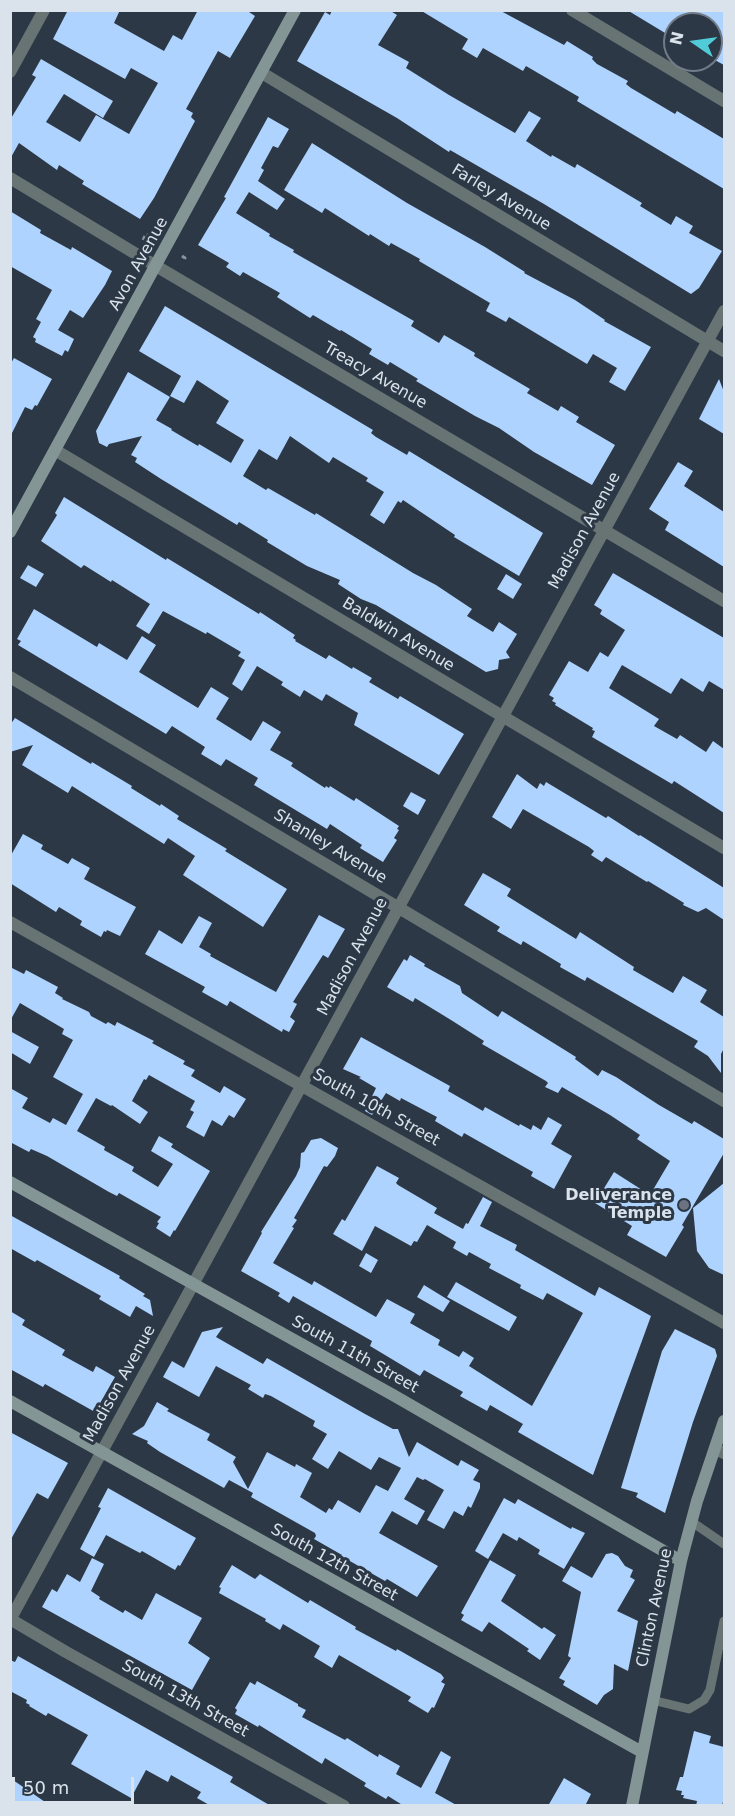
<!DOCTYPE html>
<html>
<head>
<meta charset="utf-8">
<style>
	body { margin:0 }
	#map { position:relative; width:735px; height:1816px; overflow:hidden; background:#2c3846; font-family:"DejaVu Sans",sans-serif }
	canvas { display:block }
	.frame { position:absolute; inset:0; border:12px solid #dae2eb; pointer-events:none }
	.north { position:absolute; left:663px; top:12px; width:60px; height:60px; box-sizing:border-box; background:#2c3846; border:2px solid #727c88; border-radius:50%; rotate:283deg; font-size:16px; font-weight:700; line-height:24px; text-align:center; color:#dae2eb }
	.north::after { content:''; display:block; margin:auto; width:21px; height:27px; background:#52cbd8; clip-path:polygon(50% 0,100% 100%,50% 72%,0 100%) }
	.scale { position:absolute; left:12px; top:1777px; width:122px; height:27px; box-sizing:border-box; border:3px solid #dae2eb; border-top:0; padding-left:8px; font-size:18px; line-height:21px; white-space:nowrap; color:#dae2eb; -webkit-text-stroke:4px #2c3846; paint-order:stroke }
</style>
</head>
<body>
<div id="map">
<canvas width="735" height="1816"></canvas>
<div class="frame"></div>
<div class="north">N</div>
<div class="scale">50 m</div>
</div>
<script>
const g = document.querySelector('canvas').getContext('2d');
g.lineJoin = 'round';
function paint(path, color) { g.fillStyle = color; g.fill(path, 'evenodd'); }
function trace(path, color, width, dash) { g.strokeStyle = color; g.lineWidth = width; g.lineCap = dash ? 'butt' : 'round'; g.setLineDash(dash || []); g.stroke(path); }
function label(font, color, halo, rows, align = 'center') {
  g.font = font + ' "DejaVu Sans",sans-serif'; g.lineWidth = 6; g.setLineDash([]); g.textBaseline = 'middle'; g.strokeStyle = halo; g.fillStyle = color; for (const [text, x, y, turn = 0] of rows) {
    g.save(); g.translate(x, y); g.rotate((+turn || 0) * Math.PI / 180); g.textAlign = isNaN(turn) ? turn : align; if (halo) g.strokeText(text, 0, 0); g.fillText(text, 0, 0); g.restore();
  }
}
paint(new Path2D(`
	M68 10H120L114 23 164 51 173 35 182 40 198 10H246L255 16 230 58 218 51 186 109 193 113 191 117 195 121 154 198 140 219 82 184 84 181 59 165 57 170 19 143 10 159V120L36 77 32 75 41 59 113 101 103 118 64 94 46 122 80 142 96 115 129 134 158 83 131 68 125 79 53 39Z
	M332 10H389L397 15 378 45 409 62 406 68 449 95 515 133 529 111 541 118 526 141 551 157 552 155 575 168 577 164 642 203 640 206 671 225 676 216 693 226 689 233 722 251 699 288 691 294 544 204 450 150 449 152 397 118 297 61 325 12 330 15Z
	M420 10H499L564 45 567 41 593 57 592 59 597 64 628 81 626 84 631 88 675 114 677 111 724 139V189L577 101 579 97 526 66 523 71 483 48 477 58 462 49 468 39Z
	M627 10H724V65L711 58V24H675V39Z
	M268 117 289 129 278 148 273 146 261 168 264 170 258 181 285 199 277 210 249 192 236 213 270 234 269 236 294 250 293 252 414 321 411 326 439 343 444 335 475 353 474 356 530 389 527 393 558 411 561 406 579 417 576 422 615 445 592 485 534 452 499 428 475 416 416 381 418 379 390 362 388 365 369 354 372 349 341 330 340 331 313 315 310 318 277 297 280 293 243 272 240 276 226 267 229 263 198 245 226 198 224 197Z
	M312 143 407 203 485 247 525 272 524 273 575 300 605 320 604 321 651 347 625 391 609 382 617 368 593 354 587 364 509 317 506 322 486 311 490 303 419 261 420 259 391 243 389 246 370 234 369 236 325 208 322 213 284 190Z
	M10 211 41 230 40 233 71 250 72 247 112 271 105 285 83 318 70 310 58 330 74 339 68 352 65 350 62 356 35 342 36 339 33 337 41 322 36 319 52 290 10 266Z
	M165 306 373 430 371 433 376 437 407 455 409 451 543 533 519 576 454 537 455 535 403 500 401 503 398 501 384 524 370 515 384 492 366 481 368 478 333 457 329 463 290 436 277 460 259 449 243 476 266 490 268 488 315 515 316 513 413 573 436 585 472 609 467 616 493 632 499 622 517 634 506 652 510 658 499 660 498 669 486 672 376 605 361 599 338 584 340 580 307 566 267 542 268 540 239 522 237 525 161 479 135 462 137 458 131 455 142 436 109 444 107 447 99 443 96 431 128 372 170 397 156 420 172 429 171 430 198 446 199 444 231 463 244 440 216 423 229 401 197 380 184 403 170 396 181 376 139 351Z
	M14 358 52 379 37 406 35 405 32 410 25 407 10 437V365Z
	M719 379 724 392V434L699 419Z
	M678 462 693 471 684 486 724 512V567L665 530 669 522 649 509Z
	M64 497 166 560 167 558 259 614 260 612 295 635 293 638 296 640 295 641 326 659 329 655 352 669 353 667 372 678 369 682 398 699 400 696 464 734 439 775 354 725 358 713 326 694 322 701 304 690 300 697 281 685 283 682 257 666 242 691 232 684 245 660 238 656 241 652 207 632 206 634 163 611 149 634 136 626 150 604 112 580 111 582 84 565 81 568 41 541 57 515 55 513Z
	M28 565 44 574 36 587 20 578Z
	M613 573 724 638V690L709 681 703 692 681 678 671 694 622 665 609 688 659 719 654 726 677 739 680 735 706 752 713 741 724 749V813L674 781 672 784 592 737 595 731 592 730 593 728 555 705 556 703 552 701 554 698 549 695 569 661 588 672 600 652 608 657 625 630 600 614 602 610 594 605Z
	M506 574 522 584 513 599 497 589Z
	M34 609 97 647 99 643 127 660 142 636 156 645 139 672 198 708 211 687 229 698 216 719 251 741 263 721 281 732 270 750 293 763 291 766 325 788 326 786 329 788 330 786 354 801 356 798 399 826 397 829 399 830 394 838 397 840 383 862 360 848 362 845 330 824 327 829 254 785 258 778 226 759 221 766 201 754 205 747 172 726 166 734 18 645 21 641 17 639Z
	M15 718 91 764 92 762 132 786 131 788 160 806 161 804 179 816 177 819 227 849 225 851 287 889 263 927 183 875 195 856 168 838 164 844 72 786 68 793 22 765 33 745 10 752V725Z
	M517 774 537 789 540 783 544 786 546 782 606 818 608 816 639 836 640 835 724 888V920L706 908 698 912 683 905 684 903 648 881 647 882 606 857 602 862 591 855 594 851 589 847 523 809 511 829 492 817Z
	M411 792 426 800 418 815 403 806Z
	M23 834 43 845 41 849 68 864 72 858 90 868 84 879 136 907 120 936 107 930 106 932 104 931 101 937 80 925 82 921 59 907 56 912 10 883V857Z
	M483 873 511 889 507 896 576 939 580 932 634 967 633 970 673 993 683 976 707 990 700 1002 724 1017V1048L721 1054V1073L708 1056 694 1047 698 1041 587 977 585 981 560 967 561 964 523 941 521 945 497 931 500 927 464 905Z
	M319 915 345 929 328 958 323 955 293 1002 297 1004 290 1017 295 1021 289 1032 283 1029 282 1032 230 1001 227 1006 202 992 205 987 145 954 159 930 182 944 199 916 212 923 199 947 211 954 210 956 276 992Z
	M410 955 425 964 424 966 460 986 462 993 498 1017 502 1011 576 1057 575 1059 598 1076 602 1070 616 1077 659 1105 692 1124 694 1121 724 1139V1153L682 1225 684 1227 666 1257 627 1235 632 1226 595 1203 614 1172 650 1195 670 1161 637 1139 640 1135 610 1115 562 1087 558 1093 545 1087 548 1083 546 1081 482 1044 484 1041 451 1020 415 998 413 1002 387 987 404 959 407 961Z
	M10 967 24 974 26 970 58 987 55 993 63 998 62 999 89 1012 91 1016 106 1024 108 1022 115 1026 117 1022 154 1041 152 1043 185 1061 183 1064 195 1070 191 1076 220 1093 224 1086 246 1099 234 1118 229 1115 222 1126 212 1120 204 1137 186 1127 194 1112 190 1110 195 1101 149 1075 146 1080 144 1079 132 1101 148 1112 140 1124 112 1105 111 1106 96 1098 77 1131 105 1147 104 1150 134 1167 132 1171 158 1187 173 1164 151 1151 159 1136 173 1144 171 1147 210 1171 175 1231 174 1230 170 1237 156 1228 159 1223 157 1222 161 1217 119 1193 117 1196 109 1192 47 1156 31 1149 29 1152 10 1142V1088L28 1098 22 1108 50 1123 53 1118 66 1125 83 1094 53 1077 73 1040 62 1034 64 1029 20 1003 10 1021Z
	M10 1031 39 1047 30 1064 10 1052Z
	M361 1037 450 1086 448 1091 483 1111 485 1107 519 1126 520 1124 531 1130 533 1125 541 1130 548 1117 562 1125 551 1144 572 1156 554 1189 531 1176 533 1172 464 1133 462 1137 435 1121 437 1117 401 1098 400 1101 386 1093 372 1115 365 1111 376 1088 359 1078 361 1077 343 1069Z
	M321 1138 338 1148 335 1156 327 1167 324 1166 294 1218 297 1220 292 1227 294 1228 273 1263 312 1285 314 1281 376 1317 387 1299 415 1314 410 1323 440 1340 438 1345 459 1357 463 1351 474 1358 469 1366 532 1406 583 1313 547 1293 543 1300 520 1288 521 1285 489 1268 491 1264 469 1252 467 1256 453 1248 456 1242 427 1225 417 1242 414 1241 411 1246 375 1226 362 1251 333 1234 342 1219 345 1221 377 1166 399 1178 396 1183 398 1185 437 1208 434 1213 463 1229 466 1223 468 1224 483 1197 492 1202 480 1226 517 1245 515 1250 595 1296 599 1287 651 1316 593 1475 518 1432 523 1424 490 1405 487 1411 460 1396 463 1392 424 1370 420 1376 370 1346 372 1341 365 1337 293 1296 289 1303 278 1296 280 1293 241 1271 262 1233 261 1232 296 1176 300 1167 301 1153 304 1152 311 1140Z
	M724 1183V1275L709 1268 697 1251 693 1208Z
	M10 1215 120 1276 119 1278 145 1294 143 1296 150 1300 153 1316 136 1306 130 1317 99 1299 101 1296 37 1260 35 1262 10 1248Z
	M366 1253 378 1260 371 1273 359 1266Z
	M456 1282 517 1317 509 1331 447 1297Z
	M424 1285 450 1301 443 1312 417 1297Z
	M10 1311 25 1320 22 1325 65 1350 62 1355 93 1372 96 1366 115 1377 95 1412 45 1384 43 1387 10 1369Z
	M223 1327 216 1337 263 1364 267 1358 365 1414 393 1429H398L409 1457 417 1442 458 1466 461 1460 479 1470 473 1480 480 1483V1488L471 1508 468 1506 463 1516 454 1511 444 1529 427 1520 444 1490 425 1479 423 1480 417 1477 404 1499 425 1511 417 1525 392 1511 379 1533 438 1566 417 1597 387 1579 385 1581 341 1556 342 1555 314 1539 316 1536 315 1533 251 1497 253 1493 229 1480 224 1488 160 1452 147 1443 148 1441 132 1434 144 1426 157 1402 169 1409 167 1411 210 1434 207 1440 236 1457 233 1462 248 1489 267 1452 295 1467 296 1464 312 1473 300 1497 326 1513 329 1508 332 1510 338 1500 360 1513 376 1485 388 1491 401 1468 379 1457 371 1470 339 1451 328 1469 312 1459 327 1434 313 1426 315 1421 271 1396 265 1394 263 1398 248 1389 251 1385 216 1366 199 1397 163 1377 172 1361 184 1368 202 1332Z
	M675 1329 715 1349 717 1356 693 1422 665 1513 636 1497 638 1493 621 1488 662 1351Z
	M10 1432 68 1463 48 1499 37 1493 10 1541Z
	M108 1488 196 1538 180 1566 178 1565 175 1570 142 1551 140 1553 106 1535 94 1557 80 1549 101 1508 98 1507Z
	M504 1498 515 1504 518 1499 571 1529 572 1527 585 1533 564 1569 538 1554 540 1550 519 1537 517 1541 503 1533 488 1559 475 1551Z
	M612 1553 618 1556 625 1566 633 1570 630 1577 635 1580 617 1611 638 1621 628 1671 614 1664 613 1689 604 1695 597 1705 563 1685 565 1681 559 1678 571 1658 568 1656 581 1592 562 1581 571 1566 592 1578 606 1554Z
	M92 1558 104 1564 91 1591 100 1597 99 1599 123 1613 125 1610 142 1620 156 1593 202 1618 188 1643 210 1658 192 1690 42 1607 52 1589 57 1592 67 1574 80 1582Z
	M490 1560 516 1575 501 1601 542 1629 544 1627 556 1635 540 1660 527 1651 529 1649 489 1622 482 1632 461 1620 464 1615 461 1613Z
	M232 1565 255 1579 260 1574 308 1603 310 1600 356 1627 355 1629 396 1651 397 1649 441 1674 444 1678 441 1682 445 1684 434 1708 432 1707 428 1713 408 1701 411 1697 339 1655 332 1668 314 1657 320 1646 283 1624 280 1630 265 1621 266 1619 219 1593 221 1588 219 1587Z
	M18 1656 233 1777 230 1782 271 1806H211L197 1798 201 1792 171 1775 168 1782 146 1770 131 1798 71 1764 88 1735 48 1713 46 1716 29 1706 30 1705 26 1703 27 1700 10 1691V1660L15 1662Z
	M257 1681 298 1704V1706L306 1710 302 1717 345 1740 347 1738 378 1757 379 1754 400 1766 396 1774 421 1788 441 1751 451 1757 435 1793 458 1806H404L388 1796 386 1799 364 1786 366 1783 325 1758 322 1764 259 1725 258 1727 235 1714 237 1710 235 1708 250 1682 255 1685Z
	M694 1731 711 1736 709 1743 724 1747V1797L722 1806H696L697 1801 683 1798 684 1795H681L682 1791 676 1790 680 1777H683Z
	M10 1778 51 1806H10Z
	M564 1778 591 1794 585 1806H548Z`), '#aed3fe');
trace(new Path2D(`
	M143 240 146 234 149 236
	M182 256 185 258 183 260`), '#89939e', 3, [4.5, 3]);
trace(new Path2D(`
	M692 1522 724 1544
	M652 1700 689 1709 704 1700 710 1690 724 1621`), '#687373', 9);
trace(new Path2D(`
	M572 10 724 101
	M10 72 44 10
	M262 73 724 351
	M10 178 156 266 724 601
	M55 450 724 848
	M10 677 724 1101
	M10 922 724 1323
	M715 1449 724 1453
	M10 1619 66 1652 344 1806
	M10 1620 724 311`), '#687373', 12);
trace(new Path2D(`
	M10 532 295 10
	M10 1182 393 1395 681 1561
	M10 1401 642 1752
	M632 1806 681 1561 697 1501 724 1421`), '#839594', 12);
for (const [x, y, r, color] of [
	[684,1205,6,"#6b7280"]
]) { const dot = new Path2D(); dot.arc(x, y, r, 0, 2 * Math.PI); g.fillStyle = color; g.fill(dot); trace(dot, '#2c3846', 2); }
label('16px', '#dae2eb', '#2c3846', [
	["Farley Avenue",501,198,31],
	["Avon Avenue",139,264,-61],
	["Treacy Avenue",375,376,30],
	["Madison Avenue",585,531,-61],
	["Baldwin Avenue",398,635,31],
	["Shanley Avenue",330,847,31],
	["Madison Avenue",353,957,-62],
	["South 10th Street",376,1108,29],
	["South 11th Street",355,1355,29],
	["Madison Avenue",120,1384,-61],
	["South 12th Street",334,1563,29],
	["Clinton Avenue",655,1608,-78],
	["South 13th Street",185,1699,29]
]);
label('bold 16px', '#dae2eb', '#2c3846', [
	["Deliverance",672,1196],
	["Temple",672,1214]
], 'right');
</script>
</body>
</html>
